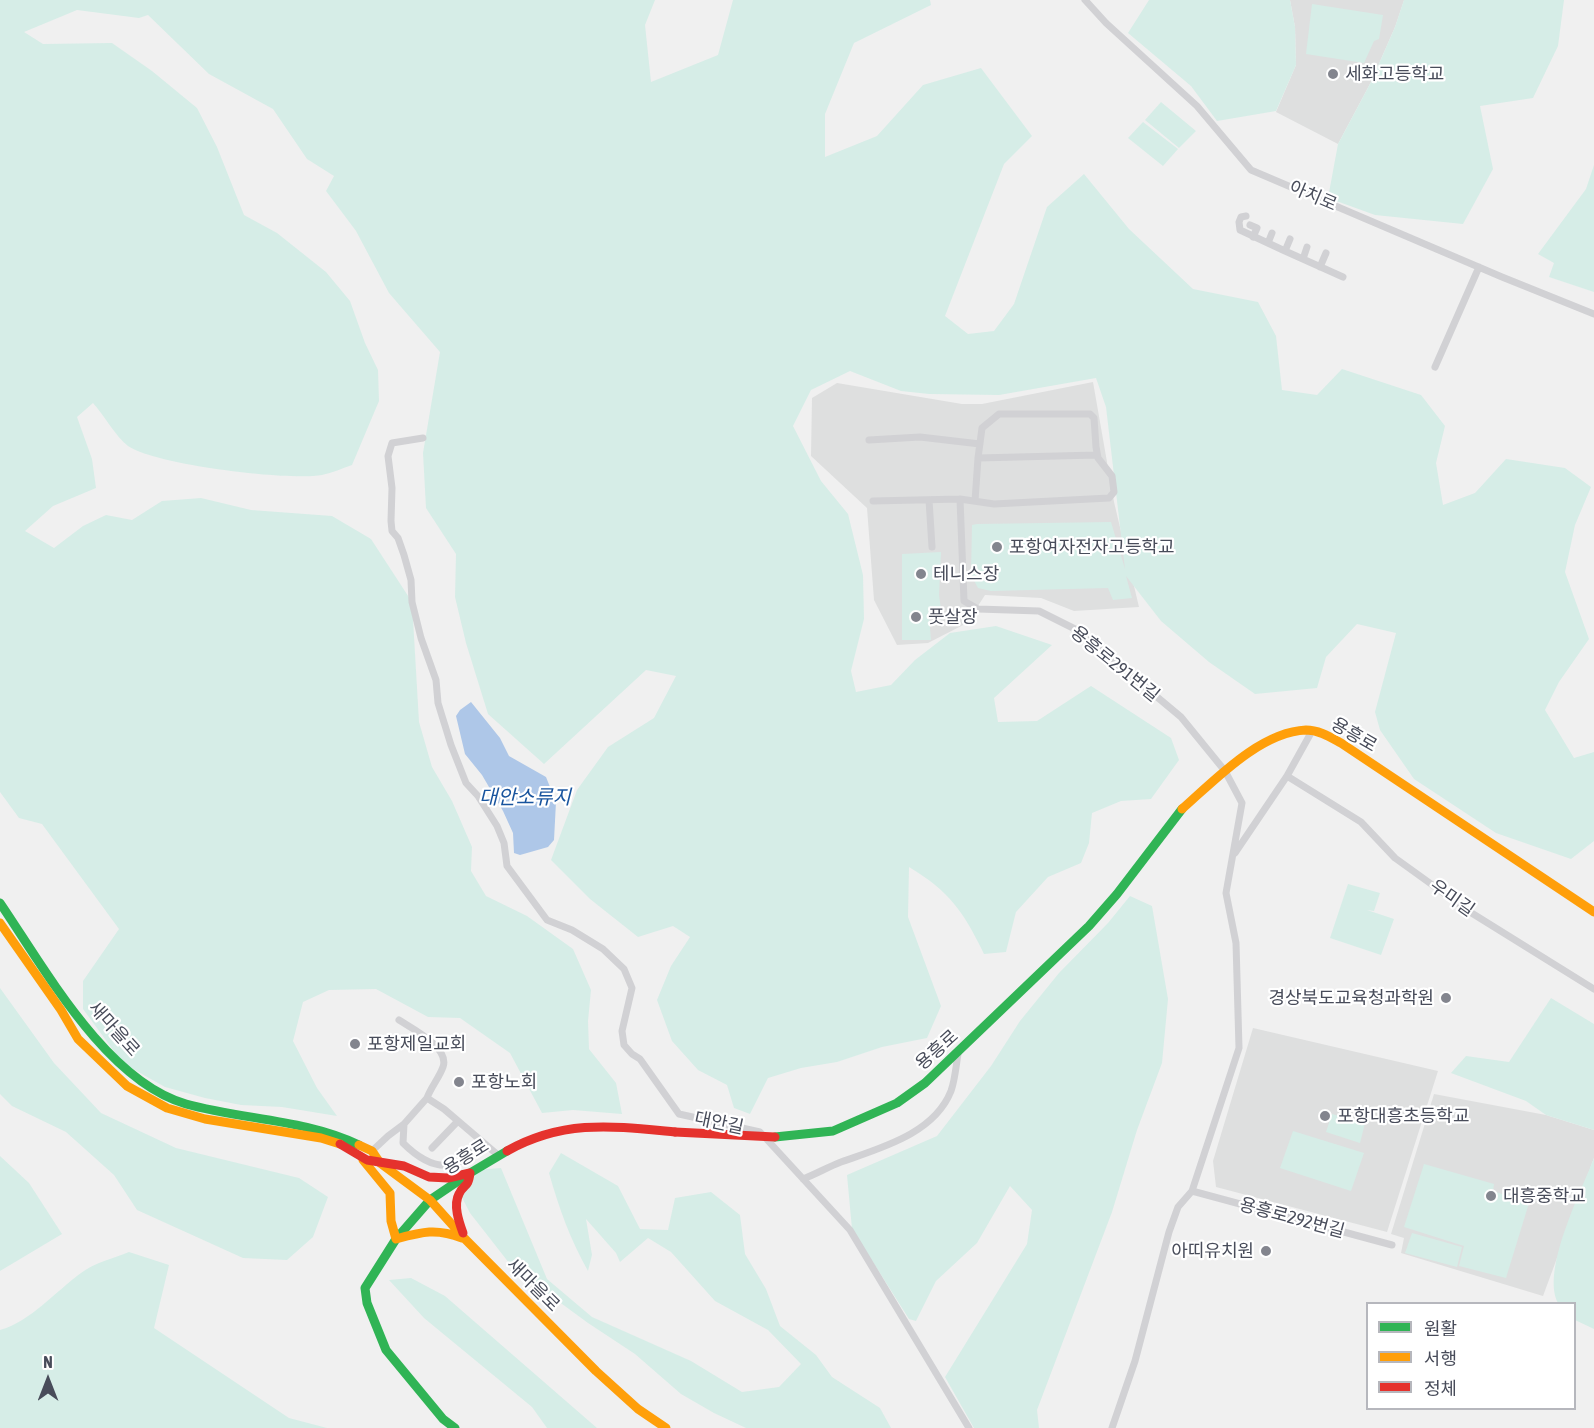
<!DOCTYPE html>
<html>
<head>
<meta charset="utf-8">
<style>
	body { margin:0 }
	#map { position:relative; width:1594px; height:1428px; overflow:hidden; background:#f0f0f0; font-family:"Asap Condensed","Noto Sans KR",sans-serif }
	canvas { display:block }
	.legend { position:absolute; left:1366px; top:1302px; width:210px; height:108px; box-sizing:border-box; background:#fff; border:2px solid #b6b7bd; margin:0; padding:8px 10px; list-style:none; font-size:18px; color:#484c5a }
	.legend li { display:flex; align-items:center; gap:12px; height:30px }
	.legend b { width:30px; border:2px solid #b6b7bd }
	.north { position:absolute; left:18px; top:1350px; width:60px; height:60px; -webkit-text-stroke:4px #fff; paint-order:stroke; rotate:0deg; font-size:16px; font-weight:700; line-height:24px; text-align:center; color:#484c5a }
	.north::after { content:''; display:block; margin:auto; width:21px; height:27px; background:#484c5a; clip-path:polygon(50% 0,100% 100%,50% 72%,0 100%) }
</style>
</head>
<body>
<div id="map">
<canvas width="1594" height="1428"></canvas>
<ul class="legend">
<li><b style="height:8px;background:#30b455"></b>원활</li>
<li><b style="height:8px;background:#ff9f0a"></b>서행</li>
<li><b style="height:8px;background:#e5322d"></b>정체</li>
</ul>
<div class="north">N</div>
</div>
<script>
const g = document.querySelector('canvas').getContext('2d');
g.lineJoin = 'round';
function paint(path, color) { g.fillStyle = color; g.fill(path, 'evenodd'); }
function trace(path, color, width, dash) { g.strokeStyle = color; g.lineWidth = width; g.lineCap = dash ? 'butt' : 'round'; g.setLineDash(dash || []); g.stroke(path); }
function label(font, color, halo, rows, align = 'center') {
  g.font = font + ' "Asap Condensed","Noto Sans KR",sans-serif'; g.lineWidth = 4.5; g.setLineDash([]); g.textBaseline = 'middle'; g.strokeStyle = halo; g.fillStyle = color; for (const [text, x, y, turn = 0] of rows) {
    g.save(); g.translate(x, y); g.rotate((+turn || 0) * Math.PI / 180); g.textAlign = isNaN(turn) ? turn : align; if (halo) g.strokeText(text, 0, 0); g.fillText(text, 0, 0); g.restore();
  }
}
paint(new Path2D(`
	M1290 0H1404L1395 27 1371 82 1338 144 1276 112 1296 65 1295 27Z
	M1093 382 1114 502 1139 607 1074 611 1041 598 985 595 967 623 928 643 897 645 874 600 867 508 811 456 812 398 837 383 962 404H982Z
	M1253 1028 1438 1071 1387 1232 1216 1187 1213 1161Z
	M1434 1094 1546 1115 1594 1130V1158L1543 1296 1401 1253 1404 1238 1391 1234Z`), '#dedfdf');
paint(new Path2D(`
	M0 0H655L645 25 651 82 718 55 733 0H930L931 5 854 43 825 114V157L877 136 923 85 981 68 1032 136 1004 164 945 316 968 334 994 331 1014 304 1047 207 1084 174 1129 229 1193 289 1258 302 1276 336 1282 390 1317 395 1342 369 1421 395 1445 426 1436 463 1443 505 1475 493 1506 459 1565 468 1591 487 1575 525 1565 572 1589 639 1559 682 1545 710 1574 758 1594 752V841L1571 859 1496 833 1414 779 1380 730 1375 712 1396 633 1357 624 1326 657 1317 688 1255 694 1209 662 1161 621 1126 576 1132 598 1113 600 1108 588 991 591 978 588 971 575 972 525 977 524 1111 522 1125 569 1106 407 1096 378 999 395 929 394 901 391 850 371 811 390 793 426 821 481 848 514 863 575 864 619 851 671 856 692 891 685 915 660 950 633 996 626 1052 645 994 698 998 722 1037 721 1091 686 1171 738 1179 760 1151 799 1121 801 1092 813 1089 843 1081 863 1048 877 1016 912 1006 952 984 954C964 912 949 891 909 867L908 917 941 1006 927 1038 882 1047 837 1062 801 1068 768 1078 750 1114 734 1108 727 1085 698 1070 672 1041 657 1000 671 966 690 937 673 926 638 937 590 899 551 860 577 790 608 747 654 718 676 676 646 670 544 764 488 714 466 643 455 597 456 554 426 508 423 453 440 352 389 293 356 231 326 191 334 176 307 159 273 109 209 74 148 15 139 18 77 10 24 32 43 44 112 43 152 71 197 108 217 147 244 215 277 233 326 272 350 301 365 343 378 370 379 401 352 465C343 468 332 473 322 475 288 481 156 465 128 446 116 437 104 415 93 403L77 417 92 459 96 488 53 506 25 531 54 548 83 526 106 515 132 520 162 501 201 498 251 510 332 516 371 539 412 602 419 722 432 767 452 801 472 847 471 871 486 896 527 916 573 949 591 990 588 1021 589 1049 616 1083 622 1114 573 1110 542 1113 510 1053 460 1018 428 1017 376 989 329 990 303 1002 293 1041 317 1088 337 1116 282 1107 241 1105 205 1098 165 1087 126 1065 116 1054 83 1009V981L119 929 42 824 19 818 0 792Z
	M1149 0H1290L1295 27 1296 65 1276 111 1217 121 1191 86 1128 33Z
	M1404 0H1564L1558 46 1533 98 1480 106 1493 169 1463 224 1375 215 1328 198 1338 144 1371 82 1395 27Z
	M1312 4 1383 15 1379 39 1374 41 1364 63 1306 54Z
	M1161 102 1196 131 1179 148 1145 120Z
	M1143 122 1178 149 1163 166 1128 138Z
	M1594 165V292L1549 277 1554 263 1538 254 1586 189Z
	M941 552 939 595 942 617H929L931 640H902V554Z
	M1348 884 1380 893 1374 911 1367 910 1394 919 1381 955 1330 938Z
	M1130 896 1152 906 1168 999 1162 1063 1137 1130 1112 1212 1037 1410 1039 1428H974L945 1377 1027 1244 1032 1210 1010 1186 977 1243 936 1281 916 1321 909 1319 852 1229 847 1175 937 1136 991 1066 1020 1021 1059 973 1108 923Z
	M0 988 54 1063 101 1113 176 1148 299 1178 328 1197 313 1237 287 1260 243 1258 137 1210 114 1175 66 1132 12 1106 0 1094Z
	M1551 998 1594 1024V1130L1546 1115 1526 1101 1451 1073 1466 1056 1509 1062Z
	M1332 1114 1365 1123 1360 1143 1326 1132Z
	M1293 1131 1364 1153 1351 1191 1280 1168Z
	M561 1153 618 1186 640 1229 668 1230 675 1198 711 1192 740 1215 745 1254 766 1289 780 1326 816 1355 832 1377 880 1408 891 1428H746L714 1413 681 1394 635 1354 588 1323 513 1268 470 1213 455 1184 475 1170 501 1168 547 1279 592 1317 691 1361 742 1392 779 1387 801 1364 768 1330 715 1301 671 1252 648 1238 620 1262 616 1253 586 1219 592 1255 588 1271C570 1239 559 1208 549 1173Z
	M0 1156 29 1183 62 1234 0 1271Z
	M1594 1158V1329L1575 1320 1574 1304 1558 1303C1541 1270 1581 1192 1594 1158Z
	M1424 1164 1494 1184 1493 1191 1529 1203 1506 1278 1459 1266 1464 1246 1404 1227Z
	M1412 1233 1462 1247 1457 1267 1405 1253Z
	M129 1252 169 1265 154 1328 289 1418 327 1428H0V1330C30 1322 56 1291 81 1273 94 1263 114 1258 129 1252Z
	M411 1278 445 1296 597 1428H547L532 1407 424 1318 389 1280Z`), '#d6ede7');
paint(new Path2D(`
	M471 702 500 738 509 756 546 777 556 802 554 840 548 847 520 855 514 853 513 833 503 811 482 775 465 754 456 716 460 710Z`), '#aec7e8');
trace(new Path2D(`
	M1085 0 1106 23 1197 106 1251 170 1502 277 1594 314
	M1246 216 1241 217 1239 222 1240 230 1285 251
	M1250 225 1257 228 1253 237
	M1290 239 1285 251 1343 277
	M1268 243 1272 233
	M1303 259 1307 247
	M1320 267 1326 253
	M1435 367 1479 267
	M423 438 392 443 388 456 392 488 391 521 392 531 398 538 404 555 411 580 412 602 421 638 436 680 438 703 451 745 466 783 478 796 497 826 504 843 507 866 547 920 572 930 603 949 624 969 632 988 622 1031 624 1045 632 1054 640 1059 679 1114 760 1132 850 1230 969 1428
	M869 440 920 437 980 444
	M978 458 1097 455
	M960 499 964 601 978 609 1039 611 1077 630 1181 717 1225 771 1242 803 1226 893 1236 943 1239 1048 1192 1191 1178 1207 1169 1232 1135 1361 1112 1428
	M929 500 932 547
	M873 501 960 499 994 504 1109 498 1114 492 1112 476 1098 458 1096 447 1094 418 1090 414H999L982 428 978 458 975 501
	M1287 776 1361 822 1395 858 1470 912 1594 989
	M1235 853 1287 776 1312 731
	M399 1020C413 1029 450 1048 443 1067 439 1078 431 1087 427 1098
	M482 1142C475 1148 466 1161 457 1163 436 1171 417 1157 403 1143L404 1124 427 1098 444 1109 499 1156
	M432 1148 458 1121
	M372 1151 388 1136 404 1124
	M803 1179C816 1174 828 1167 841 1162 880 1148 934 1134 951 1091 955 1080 956 1066 958 1054
	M1192 1191 1392 1245`), '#d1d1d4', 7);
trace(new Path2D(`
	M0 903C45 969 106 1081 186 1104 244 1120 304 1119 359 1145
	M775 1137 833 1131 897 1103 925 1083 1089 926 1117 894 1182 809
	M455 1428 443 1419 386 1350 367 1303 365 1288 396 1239 430 1200 470 1173 507 1151`), '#30b455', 9);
trace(new Path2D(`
	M1182 809C1215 780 1260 732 1306 730 1319 730 1330 737 1341 743L1594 912
	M0 923 61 1010 78 1039 127 1086 167 1108 205 1119 321 1138 340 1144
	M359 1145 372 1151 380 1163 430 1200 465 1239 596 1371 638 1409 666 1428
	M363 1160 390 1193 391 1221 396 1239C422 1232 436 1228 462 1238`), '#ff9f0a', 9);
trace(new Path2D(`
	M340 1144 367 1160 404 1166 429 1177 448 1178 470 1173C468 1189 464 1183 459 1194 453 1205 459 1222 463 1233
	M507 1151C564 1119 613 1126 675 1132`), '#e5322d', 9);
trace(new Path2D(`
	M675 1132 775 1137`), '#e5322d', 9);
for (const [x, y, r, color] of [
	[1333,74,6,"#83858e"],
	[997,547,6,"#83858e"],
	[921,574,6,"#83858e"],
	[916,617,6,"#83858e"],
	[1446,998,6,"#83858e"],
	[355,1044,6,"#83858e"],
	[459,1082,6,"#83858e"],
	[1325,1116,6,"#83858e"],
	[1491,1196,6,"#83858e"],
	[1266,1251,6,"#83858e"]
]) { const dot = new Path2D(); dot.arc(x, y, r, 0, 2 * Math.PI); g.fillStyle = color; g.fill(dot); trace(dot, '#fff', 2); }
label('18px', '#484c5a', '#fff', [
	["세화고등학교",1345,74],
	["포항여자전자고등학교",1009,547],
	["테니스장",933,574],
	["풋살장",928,617],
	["경상북도교육청과학원",1434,998,"right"],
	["포항제일교회",367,1044],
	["포항노회",471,1082],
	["포항대흥초등학교",1337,1116],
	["대흥중학교",1503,1196],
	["아띠유치원",1254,1251,"right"]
], 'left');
label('18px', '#484c5a', '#fff', [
	["아치로",1313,196,23],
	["용흥로291번길",1115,664,39],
	["용흥로",1354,735,30],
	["우미길",1452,898,35],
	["새마을로",114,1029,48],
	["용흥로",937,1050,-42],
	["대안길",719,1123,12],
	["용흥로",466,1157,-32],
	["용흥로292번길",1292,1218,15],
	["새마을로",533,1285,45]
]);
label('italic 20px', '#18549e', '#fff', [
	["대안소류지",525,798]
]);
</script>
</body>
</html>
